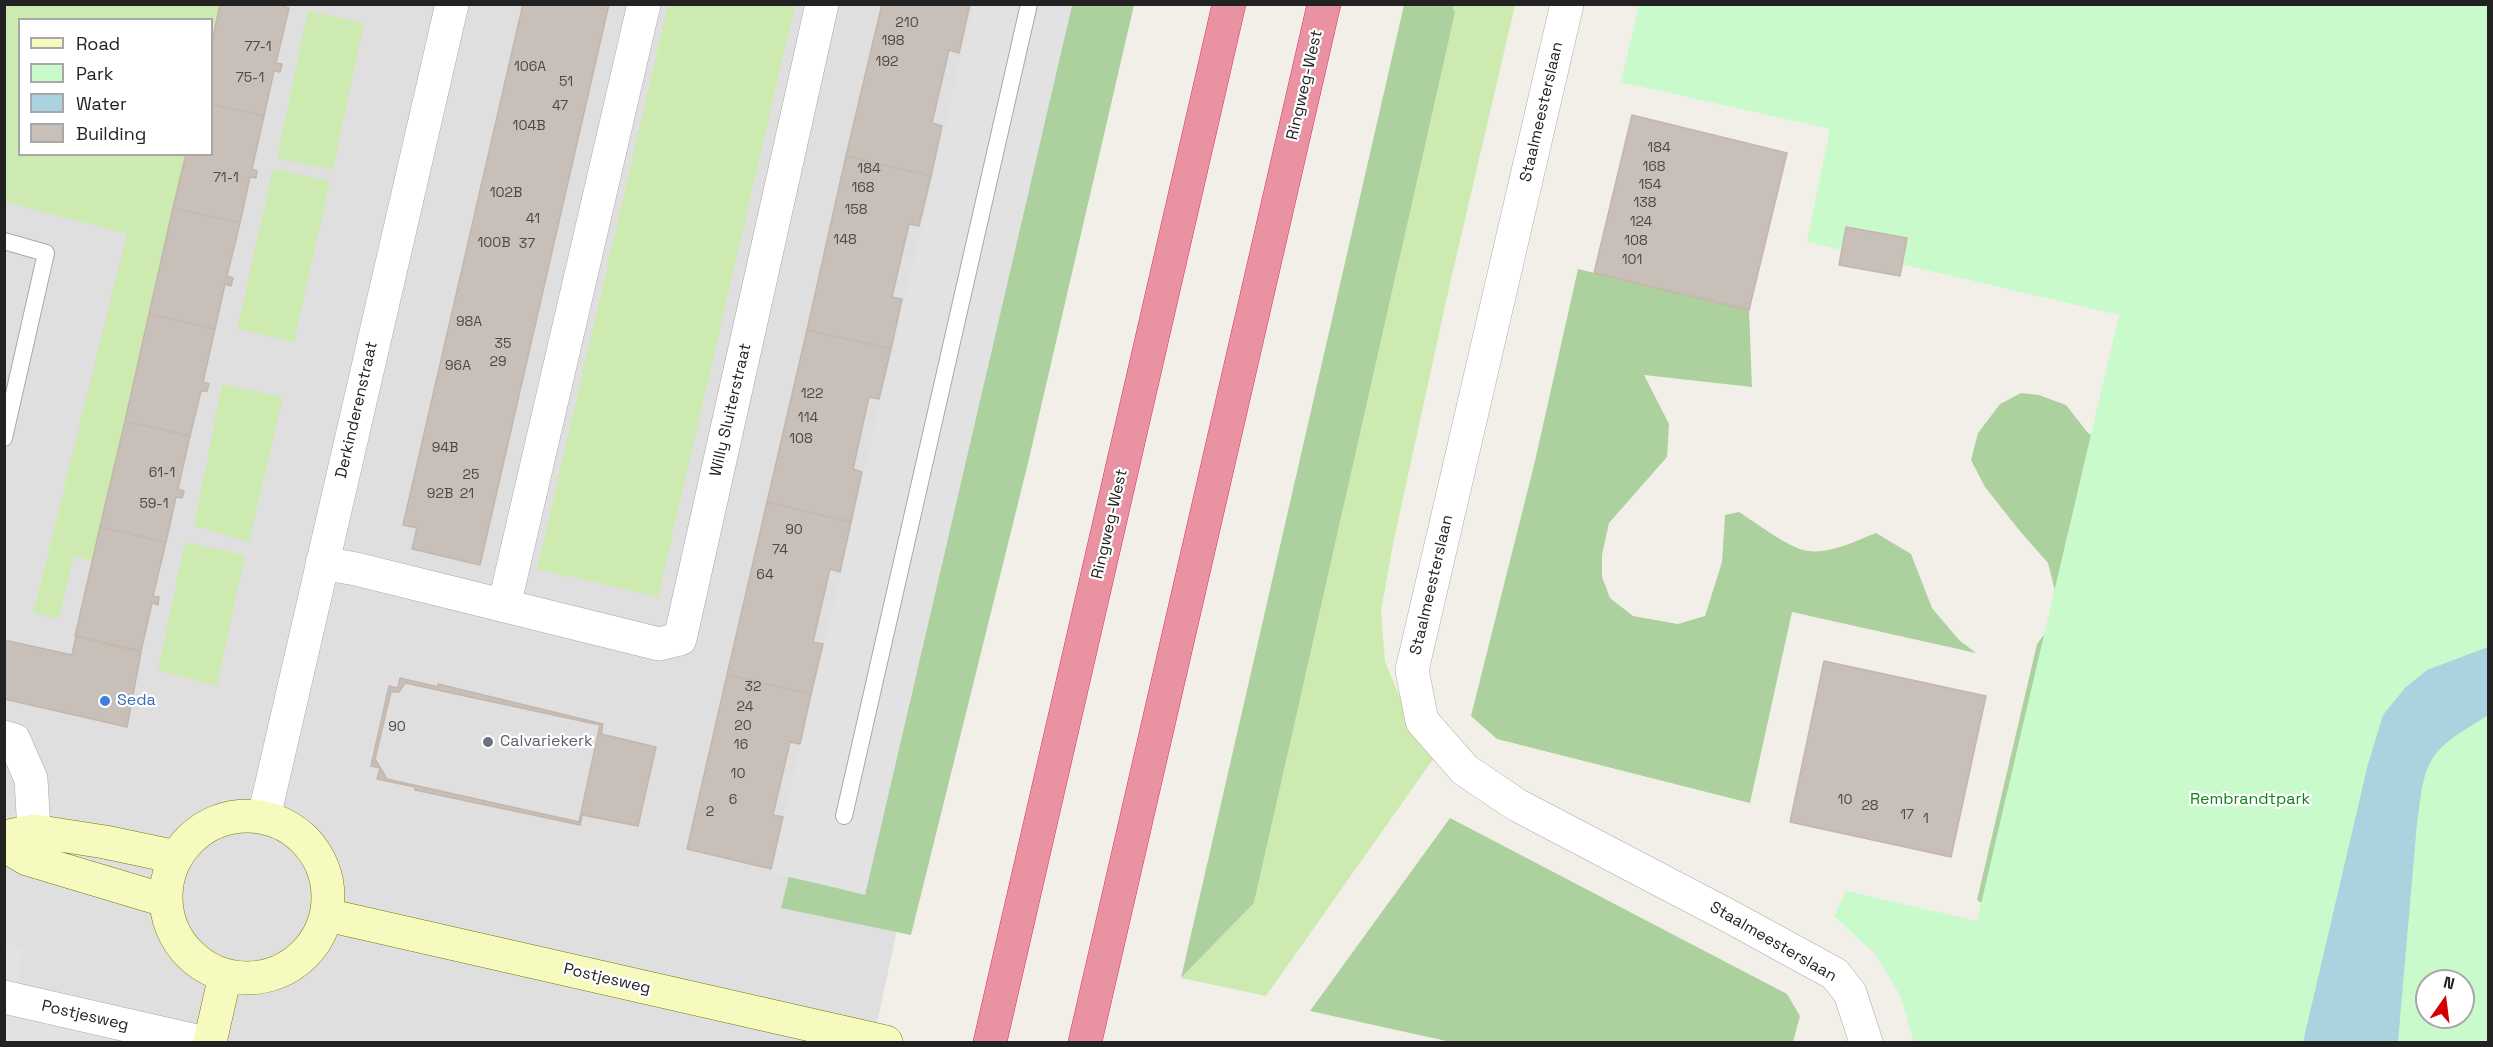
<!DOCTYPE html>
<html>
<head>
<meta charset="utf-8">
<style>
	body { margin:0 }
	#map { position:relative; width:2493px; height:1047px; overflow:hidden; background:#f2efe9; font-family:"Space Grotesk",sans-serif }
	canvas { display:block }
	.frame { position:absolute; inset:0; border:6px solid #222; pointer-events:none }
	.legend { position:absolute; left:18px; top:18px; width:195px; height:138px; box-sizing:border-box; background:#fff; border:2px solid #a7a7a7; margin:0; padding:8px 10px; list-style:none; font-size:18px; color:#222 }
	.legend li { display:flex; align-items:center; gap:12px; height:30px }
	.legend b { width:30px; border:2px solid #a7a7a7 }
	.north { position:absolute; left:2415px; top:969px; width:60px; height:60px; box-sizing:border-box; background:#fff; border:2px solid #a7a7a7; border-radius:50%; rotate:14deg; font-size:16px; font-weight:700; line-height:24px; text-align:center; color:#222 }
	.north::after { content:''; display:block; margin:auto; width:21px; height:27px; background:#d40000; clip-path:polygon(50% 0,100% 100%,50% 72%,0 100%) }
</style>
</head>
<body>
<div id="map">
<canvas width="2493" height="1047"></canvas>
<div class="frame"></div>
<ul class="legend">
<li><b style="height:8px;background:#f7fabf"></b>Road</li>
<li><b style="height:16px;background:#c8facc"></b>Park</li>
<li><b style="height:16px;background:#aad3df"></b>Water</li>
<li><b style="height:16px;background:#c7bfb8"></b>Building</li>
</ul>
<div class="north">N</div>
</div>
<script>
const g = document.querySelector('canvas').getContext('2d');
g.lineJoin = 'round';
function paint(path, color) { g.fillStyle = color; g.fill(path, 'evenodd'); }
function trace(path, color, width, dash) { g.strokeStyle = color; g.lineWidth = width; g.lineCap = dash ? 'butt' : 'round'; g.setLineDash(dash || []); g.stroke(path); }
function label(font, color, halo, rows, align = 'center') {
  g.font = font + ' "Space Grotesk",sans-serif'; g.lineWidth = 4.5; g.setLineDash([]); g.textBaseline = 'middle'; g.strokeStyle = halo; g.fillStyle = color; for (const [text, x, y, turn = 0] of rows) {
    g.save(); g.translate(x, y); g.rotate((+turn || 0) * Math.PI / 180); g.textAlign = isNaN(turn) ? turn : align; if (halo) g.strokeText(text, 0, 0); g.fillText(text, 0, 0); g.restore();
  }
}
paint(new Path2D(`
	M5 5H1095L873 1042H5ZM20 20H212V154H20Z`), '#e0dfdf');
paint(new Path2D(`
	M4 5H231L212 89V20H20V154L196 155 101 563 74 556 59 619 33 613 127 234 5 202Z
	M668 5H795L658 597 537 569Z
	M1452 5H1515L1449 288 1393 544 1381 611 1385 662 1411 723 1436 755 1266 996 1181 978 1254 903 1455 13Z
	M308 11 364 23 333 170 277 158Z
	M273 169 330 181 294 342 237 329Z
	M222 384 283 397 249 542 194 526Z
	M185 542 245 555 217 686 158 670Z`), '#cdebb0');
paint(new Path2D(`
	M1072 5H1134L1028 463 911 935 781 908 789 876 865 895Z
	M1404 5H1452L1455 13 1254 903 1181 978Z
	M1578 269 1749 310 1752 387 1644 375 1669 424 1667 457 1609 523 1602 555V577L1610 598 1633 616 1678 624 1705 616 1722 562 1725 515 1739 512C1755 522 1790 549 1808 551 1831 554 1855 541 1876 533L1911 554 1932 608 1959 640 1976 653 1792 612 1750 803 1497 739 1471 716 1535 461Z
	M2021 393 2039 395 2066 405 2088 433 2109 446 2074 963 1977 900 2037 644 2049 628 2055 591 2048 563 2019 530 1985 487 1971 460 1978 433 2000 404Z
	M1450 818 1787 994 1800 1016 1793 1042H1451L1310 1011Z`), '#add19e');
paint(new Path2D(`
	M1639 5H2488V1042H1914L1900 995 1875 954 1834 916 1846 891 1977 921 2119 315 1807 242 1830 129 1621 82ZM2427 981H2463V1017H2427Z`), '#c8facc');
paint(new Path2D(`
	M973 5H1072L865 894 771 873Z
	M5 944 24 948 17 983 128 1012 122 1042H5Z`), '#e2e2e2');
paint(new Path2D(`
	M2488 647V715C2469 728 2441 741 2430 763 2421 780 2420 804 2417 823L2398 1042H2303L2368 764 2383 715 2405 688 2427 670Z`), '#aad3df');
const building = new Path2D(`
	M220 4H274L289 8 276 63 282 64 280 72 274 71 264 116 212 104V43Z
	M523 4H609L480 565 412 549 417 528 403 525Z
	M882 4H970L959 53 949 50 932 123 942 126 931 176 846 156Z
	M212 104 264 116 252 169 257 171 256 178 250 177 240 223 173 208 186 154H212Z
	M1632 115 1787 153 1749 310 1594 273Z
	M846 156 931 176 919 226 909 224 892 297 902 299 891 349 807 330Z
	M173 208 240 223 227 276 233 278 231 286 225 284 215 329 149 314Z
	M1846 227 1907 238 1900 276 1839 265Z
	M149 314 215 329 203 382 209 384 207 391H201L190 436 125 421Z
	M807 330 891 349 879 399 869 397 853 469 862 472 851 522 767 502Z
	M125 421 190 436 178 489 184 491 182 498 176 497 166 542 100 527Z
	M767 502 851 522 840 572 830 569 813 642 823 644 811 694 727 675Z
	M100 527 166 542 153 596 159 597 158 605 152 603 141 651 75 636Z
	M76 636 141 652 127 727 4 699V640L72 655Z
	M1824 661 1986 696 1951 857 1790 822Z
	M727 675 811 694 800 744 790 742 773 815 783 817 771 869 687 849Z
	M400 678 438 687V684L603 724 601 734 656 747 638 826 582 815 580 825 415 790V787L377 779 380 768 371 766 389 686 398 688Z
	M405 683 600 725 579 822 387 779 375 759 391 692H399Z`);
paint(building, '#c7bfb8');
trace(building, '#c4b6ab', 1.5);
const lane = new Path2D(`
	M4 241 46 253 4 438
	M844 816 1029 4`);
const street = new Path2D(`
	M1567 4 1412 670 1422 721 1465 770 1517 805 1729 916 1835 974 1850 993 1866 1042
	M322 563 356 569 659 644 680 639 822 4
	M504 606 644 4
	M4 737 14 740 31 779 34 831
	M264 817 452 4
	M4 997 201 1042`);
const secondary = new Path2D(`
	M166 897a81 81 0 1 1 162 0a81 81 0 1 1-162 0Z
	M4 837 34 831 105 842 176 857
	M4 845 27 859 164 900
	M327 915 886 1042
	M210 1042 225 976`);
const highway = new Path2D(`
	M990 1042 1229 4
	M1085 1042 1324 4`);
trace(lane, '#a9a9a9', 18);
trace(street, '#a9a9a9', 34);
trace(secondary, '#707d05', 34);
trace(highway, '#dc2a67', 34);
trace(lane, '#fff', 16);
trace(street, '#fff', 33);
trace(secondary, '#f7fabf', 33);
trace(highway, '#e892a2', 33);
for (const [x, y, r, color] of [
	[105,701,6,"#3f7fe0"],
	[488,742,6,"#6b7280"]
]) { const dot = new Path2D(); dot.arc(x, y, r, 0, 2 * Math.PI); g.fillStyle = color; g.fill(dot); trace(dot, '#fff', 2); }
label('14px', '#4b4948', null, [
	["210",907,23],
	["198",893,41],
	["77-1",258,47],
	["192",887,62],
	["106A",530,67],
	["75-1",250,78],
	["51",566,82],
	["47",560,106],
	["104B",529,126],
	["184",1659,148],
	["168",1654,167],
	["184",869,169],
	["71-1",226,178],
	["154",1650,185],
	["168",863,188],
	["102B",506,193],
	["138",1645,203],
	["158",856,210],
	["41",533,219],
	["124",1641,222],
	["148",845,240],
	["108",1636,241],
	["100B",494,243],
	["37",527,244],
	["101",1632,260],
	["98A",469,322],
	["35",503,344],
	["29",498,362],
	["96A",458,366],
	["122",812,394],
	["114",808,418],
	["108",801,439],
	["94B",445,448],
	["61-1",162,473],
	["25",471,475],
	["92B",440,494],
	["21",467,494],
	["59-1",154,504],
	["90",794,530],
	["74",780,550],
	["64",765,575],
	["32",753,687],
	["24",745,707],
	["20",743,726],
	["90",397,727],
	["16",741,745],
	["10",738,774],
	["6",733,800],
	["10",1845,800],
	["28",1870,806],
	["2",710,812],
	["17",1907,815],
	["1",1926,819]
]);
label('16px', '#222', '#fff', [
	["Ringweg-West",1305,85,-77],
	["Staalmeesterslaan",1542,112,-77],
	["Derkinderenstraat",357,410,-77],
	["Willy Sluiterstraat",731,410,-77],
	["Ringweg-West",1110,524,-77],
	["Staalmeesterslaan",1432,585,-77],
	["Staalmeesterslaan",1773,942,30],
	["Postjesweg",607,979,13],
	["Postjesweg",85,1016,13]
]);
label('16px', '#366cbe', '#fff', [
	["Seda",117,701]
], 'left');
label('16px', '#5b616d', '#fff', [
	["Calvariekerk",500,742]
], 'left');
label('16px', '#0c8416', '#fff', [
	["Rembrandtpark",2250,800]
]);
</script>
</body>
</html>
